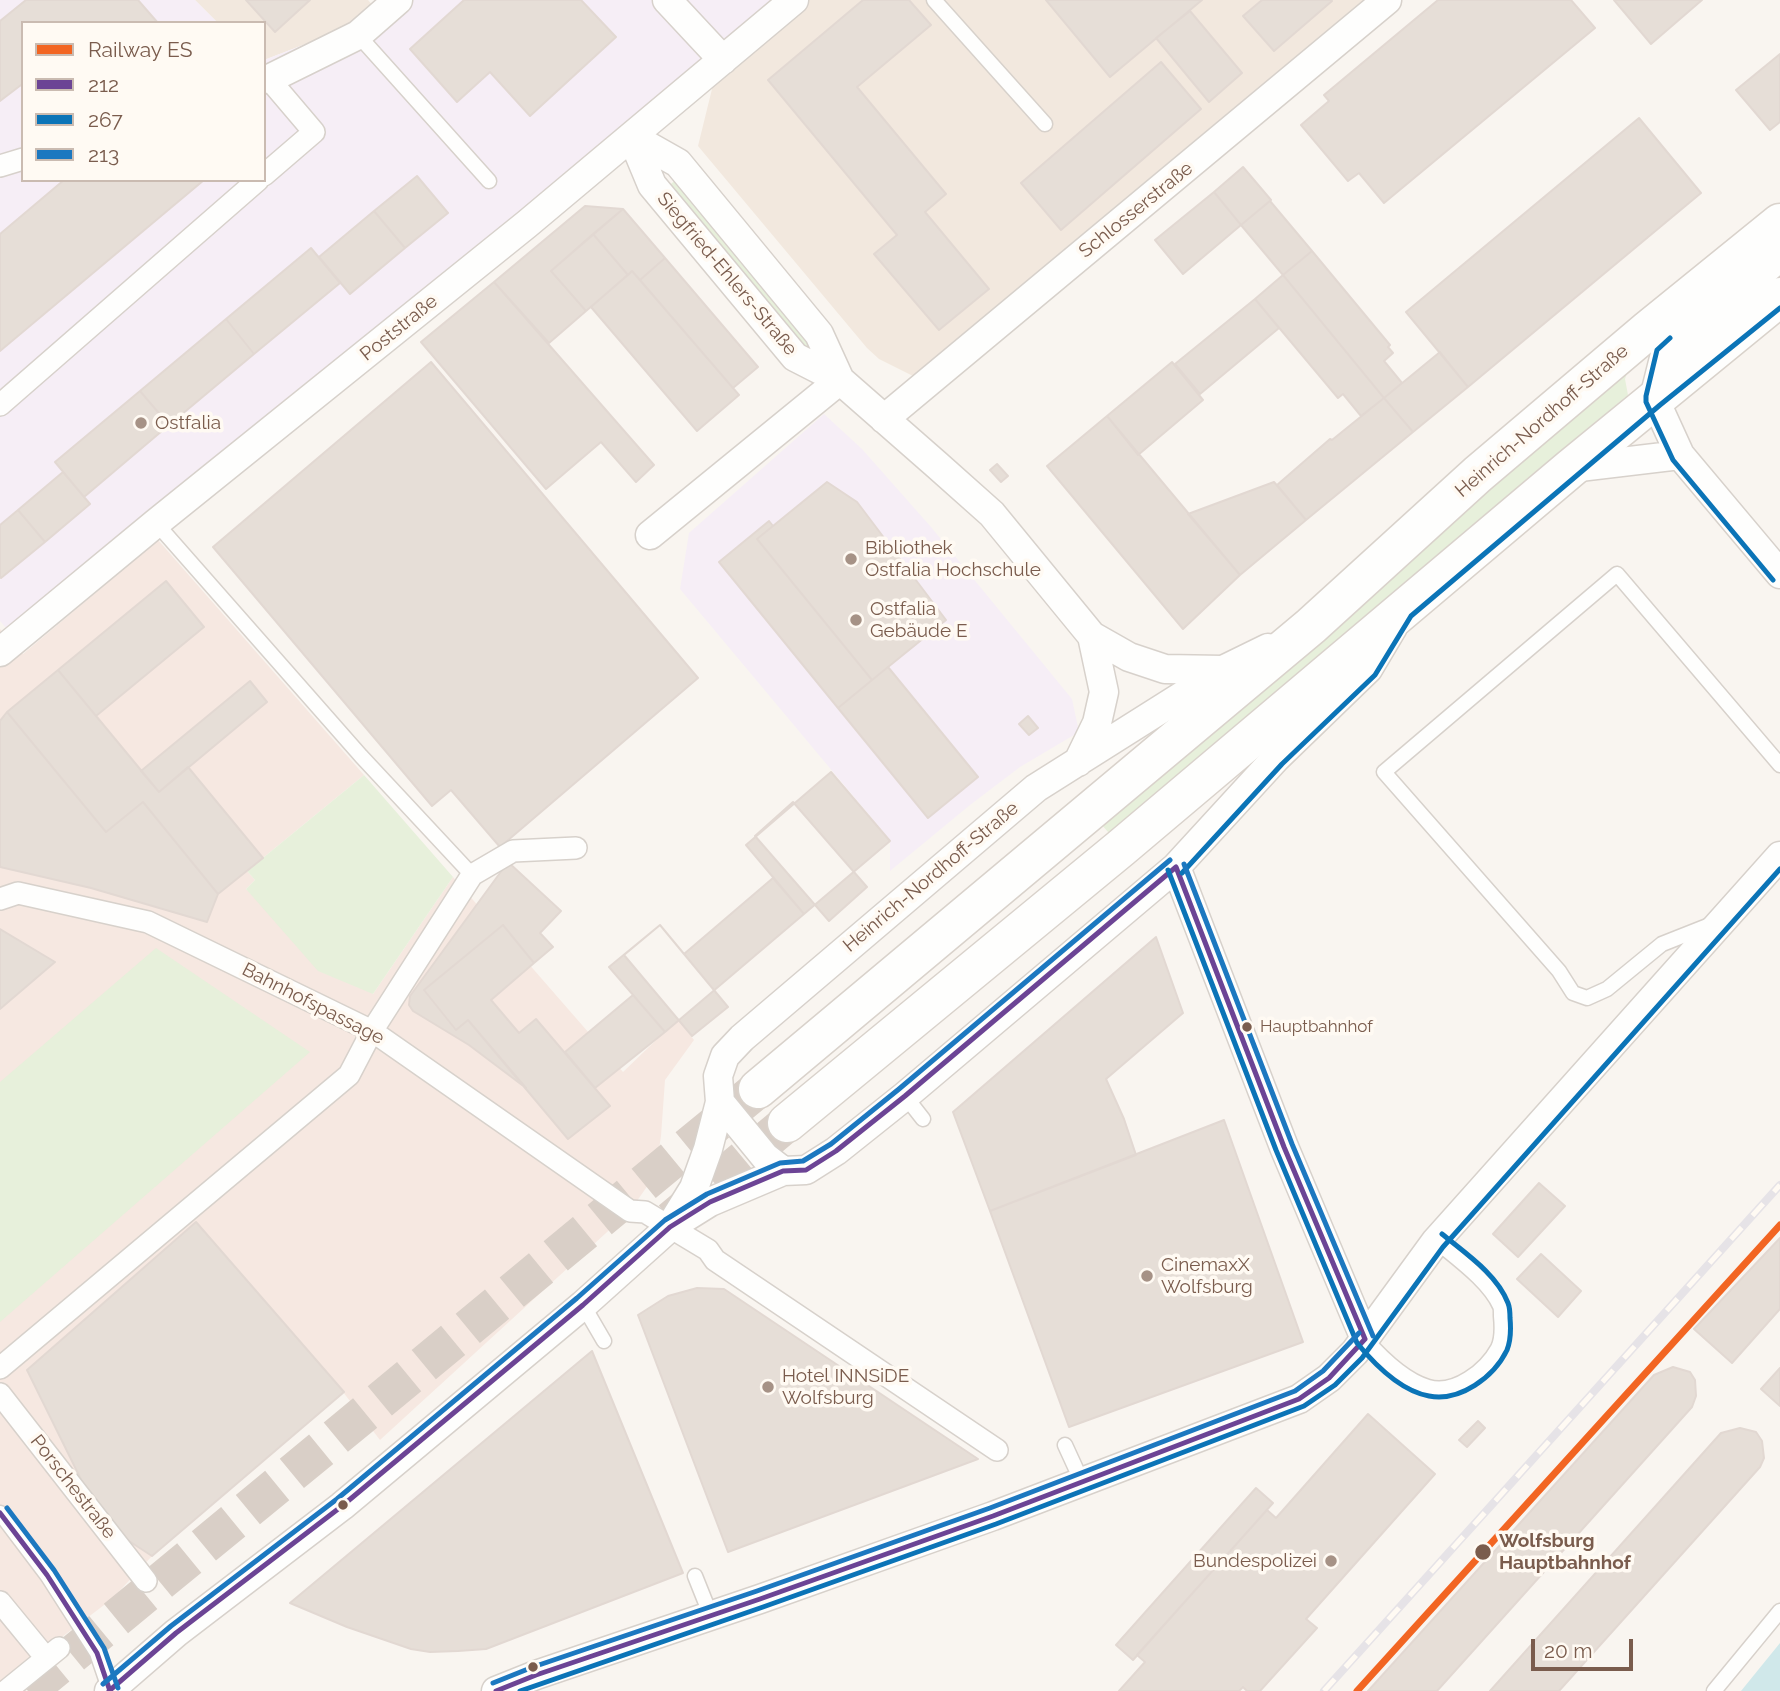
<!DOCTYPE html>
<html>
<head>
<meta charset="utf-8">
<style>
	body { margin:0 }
	#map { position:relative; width:1780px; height:1691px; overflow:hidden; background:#f9f5f0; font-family:Raleway,sans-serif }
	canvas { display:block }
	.legend { position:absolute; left:21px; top:21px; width:245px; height:161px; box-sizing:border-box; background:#fffaf3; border:2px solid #cabbb1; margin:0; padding:9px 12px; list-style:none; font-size:21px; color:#7a5c4d }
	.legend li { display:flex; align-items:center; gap:14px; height:35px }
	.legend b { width:35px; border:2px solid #cabbb1 }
	.scale { position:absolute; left:1531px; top:1639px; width:102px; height:32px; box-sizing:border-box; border:4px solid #7a5c4d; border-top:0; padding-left:9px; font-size:21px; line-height:24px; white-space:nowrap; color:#7a5c4d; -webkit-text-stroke:5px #fffaf3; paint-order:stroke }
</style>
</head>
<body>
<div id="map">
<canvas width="1780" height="1691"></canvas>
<ul class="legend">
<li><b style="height:9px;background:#f26522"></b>Railway ES</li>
<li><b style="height:9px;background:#6c4495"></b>212</li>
<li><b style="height:9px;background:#0b74b7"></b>267</li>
<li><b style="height:9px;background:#1c78c0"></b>213</li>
</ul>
<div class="scale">20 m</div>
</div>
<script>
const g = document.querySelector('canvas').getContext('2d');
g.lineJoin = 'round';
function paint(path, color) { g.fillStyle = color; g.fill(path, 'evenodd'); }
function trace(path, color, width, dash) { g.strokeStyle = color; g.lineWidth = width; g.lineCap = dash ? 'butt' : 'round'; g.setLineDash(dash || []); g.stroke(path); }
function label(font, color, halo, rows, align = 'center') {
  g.font = font + ' Raleway,sans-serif'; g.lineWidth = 7; g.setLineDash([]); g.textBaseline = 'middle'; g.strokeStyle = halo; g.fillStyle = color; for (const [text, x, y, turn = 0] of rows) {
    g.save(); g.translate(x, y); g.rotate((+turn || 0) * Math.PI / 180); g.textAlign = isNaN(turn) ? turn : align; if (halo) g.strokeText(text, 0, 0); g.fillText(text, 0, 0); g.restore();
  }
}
paint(new Path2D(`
	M195 0H368L381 15 264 60V23H218Z
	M794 0H1387L927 383 879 359 867 348 698 146 712 89 723 60Z`), '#f2e8de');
paint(new Path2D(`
	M158 540 364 775 247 871 255 880 246 889 373 994 453 877 623 1072 678 1019 694 1040 665 1080 661 1136 655 1175 630 1211 380 1440 343 1392 152 1556 112 1599 0 1684V629L23 654Z`), '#f6e8e1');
paint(new Path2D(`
	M0 0H195L218 23H23V180H264V60L381 15 379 0H794L15 638 0 621Z
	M824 414 862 449 931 527 1072 699 1079 732 1020 767 970 805 890 871V840L680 589 689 533Z`), '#f6eef6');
paint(new Path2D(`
	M678 178 811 345 806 349 666 188Z
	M1630 364 1625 379 1628 395 1109 833 1099 822Z
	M364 775 453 877 373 994 318 971 246 889 255 880 247 871Z
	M156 948 310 1052 0 1322V1082Z`), '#e7f0db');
paint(new Path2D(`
	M1780 1643V1691H1741Z`), '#d0e8ea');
const building = new Path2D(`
	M26 0H138L158 23H23V87L21 85 0 101V21Z
	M246 0H310L275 32Z
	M464 0H581L616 37 530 116 490 72 457 102 410 49Z
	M863 0H909L931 25 857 87 946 194 925 212 989 289 939 330 874 254 897 235 768 80Z
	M1046 0H1202L1110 77Z
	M1262 0H1331L1332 1 1274 51 1243 16Z
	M1438 0H1571L1595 28 1384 203 1359 173 1348 181 1301 125 1329 101 1324 95Z
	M1614 0H1702L1651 44Z
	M1190 11 1242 73 1209 102 1156 38Z
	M1780 54V122L1770 130 1736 90Z
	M1161 62 1201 109 1061 230 1021 183Z
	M1639 118 1701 193 1468 387 1406 312Z
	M1243 167 1271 200 1241 225 1214 192Z
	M417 176 448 213 405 248 374 211Z
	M64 180H204L0 351V234Z
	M1214 192 1241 225 1183 274 1155 240Z
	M1270 201 1312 251 1283 275 1241 225Z
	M585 206 623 209 551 271 586 311 549 343 494 282Z
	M623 209 665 258 640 280 632 271 628 275 593 234Z
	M374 211 405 248 350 294 319 257Z
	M593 234 628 275 586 311 551 271Z
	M311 248 340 283 254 354 226 319Z
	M1312 251 1390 345 1388 347 1393 353 1384 361 1402 383 1384 398 1283 275Z
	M665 258 758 367 733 388 640 280Z
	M632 271 739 395 697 431 591 307Z
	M1283 275 1384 398 1361 416 1343 394 1338 398 1255 299Z
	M494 282 654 465 636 482 601 442 546 489 421 342Z
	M1255 299 1279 328 1200 394 1175 364Z
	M226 319 254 354 169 425 140 391Z
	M1440 352 1468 387 1413 432 1384 398Z
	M431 362 698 678 500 847 451 790 432 806 213 547Z
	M1172 362 1203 400 1138 455 1107 416Z
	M140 391 169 425 84 497 55 462Z
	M1384 398 1413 432 1306 520 1277 485 1330 439 1332 440Z
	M1107 416 1240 575 1183 629 1047 466Z
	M997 464 1008 476 1001 482 990 470Z
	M63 472 90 504 45 542 18 510Z
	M827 482 857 502 946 620 872 680 757 539Z
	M1274 482 1306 520 1240 575 1188 514Z
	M18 510 45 542 1 578 0 576V525Z
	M769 521 773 526 757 539 872 680 838 708 719 562Z
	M166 581 204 627 96 716 58 670Z
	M888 667 978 777 928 818 838 708Z
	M58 670 159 792 188 767 263 858 218 894 143 802 106 832 7 712Z
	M250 681 267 702 159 792 141 771Z
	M7 712 106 832 143 802 218 894 207 922 91 888 0 867V721Z
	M1028 716 1038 728 1029 735 1019 724Z
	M831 772 890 841 804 914 746 845Z
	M793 802 867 887 829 921 755 836Z
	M508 862 561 911 540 933 553 947 534 963 503 925 424 990 456 1030 468 1020 526 1088 469 1045 413 1011 409 1005 410 996Z
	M773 878 804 914 665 1032 609 967 660 925 684 954Z
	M503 925 534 963 491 1000 519 1033 536 1019 610 1106 568 1139 468 1020 456 1030 424 990Z
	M660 925 728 1007 692 1036 624 955Z
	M0 929 55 962 0 1009Z
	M1156 937 1183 1013 1106 1079 1124 1119 1136 1155 990 1211 953 1112Z
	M633 995 665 1032 595 1088 565 1052Z
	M1224 1120 1303 1342 1069 1427 990 1211Z
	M1539 1183 1565 1206 1518 1257 1493 1234Z
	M196 1222 344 1392 152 1556 103 1524 27 1370Z
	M1780 1238V1309L1732 1363 1694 1329Z
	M1541 1254 1581 1291 1558 1317 1517 1279Z
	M697 1288 724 1289 978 1459 728 1552 638 1315 668 1296Z
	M592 1351 683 1573 486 1649 458 1651 430 1652 411 1649 347 1627 290 1603Z
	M1673 1367 1690 1372 1695 1380 1696 1396 1692 1407 1437 1691H1368L1654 1375Z
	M1780 1368V1406L1761 1389Z
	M1368 1414 1435 1474 1306 1619 1317 1628 1260 1691H1247L1243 1687 1239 1691H1119L1145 1662 1137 1655 1267 1510 1276 1518Z
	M1478 1421 1485 1428 1467 1447 1459 1440Z
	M1740 1428 1756 1432 1762 1441 1764 1458 1760 1467 1559 1691H1490L1721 1433Z
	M1256 1488 1273 1503 1133 1660 1116 1645Z`);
paint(building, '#e6ded7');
trace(building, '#e2d8d2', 2);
trace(new Path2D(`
	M671 1220 787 1123
	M28 1691 758 1089`), '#d9cfc7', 38, [38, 19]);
const service = new Path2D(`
	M934 0 1045 124
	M358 35 489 181
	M156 523 361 756 472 875
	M1710 925 1662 944 1607 989 1587 998 1573 993 1559 971 1384 772 1617 574 1780 765
	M905 1096 923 1119
	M583 1305 604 1341
	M1365 1339C1381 1357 1404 1380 1428 1387 1455 1395 1486 1370 1498 1348 1503 1338 1502 1326 1501 1316 1501 1313 1501 1308 1500 1306 1489 1281 1456 1258 1436 1241
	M1065 1445 1082 1482
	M0 1513 47 1575 97 1653 110 1691
	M695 1576 711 1616
	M1714 1691 1780 1611`);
const pedestrian = new Path2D(`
	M264 81 269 79 314 132 264 175
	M0 166 23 159
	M0 405 258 180
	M0 899 18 893 148 922 372 1031 630 1211 645 1212 708 1250 715 1260 997 1450
	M0 1368 349 1075 372 1031 472 875 513 851 576 848
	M0 1394 146 1581
	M0 1602 46 1658
	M6 1691 59 1648`);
const minor = new Path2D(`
	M667 0 723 60
	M269 79 358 35 398 0
	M632 137 652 185 795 357 840 380 937 465 992 514 1092 636 1129 657 1165 669 1223 670
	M632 137 678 163 819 334 840 380
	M1780 257 1665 354 1654 398 1680 455 1780 574
	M884 419 1387 0
	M1571 468 1680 455
	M650 535 840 380
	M0 652 156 523 527 224 794 0
	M1078 762 1097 723 1104 692 1092 636
	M1176 867 1284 1147 1365 1339
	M720 1102 765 1157 783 1171
	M673 1222 694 1188 708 1149 720 1102 718 1076 725 1056 742 1038 1036 788 1223 670 1268 648
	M109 1691 176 1633 342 1506 583 1305 670 1227 710 1202 783 1171 806 1170 836 1151 905 1096 1176 867 1276 758 1368 669 1393 627
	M496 1691 536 1675 760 1599 993 1516 1299 1399 1329 1378 1355 1352 1436 1241 1780 856`);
const secondary = new Path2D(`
	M758 1089 1311 626 1478 474 1648 330 1780 223
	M787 1123 1121 848 1571 468 1780 297`);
trace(service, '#d7d1cb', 17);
trace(pedestrian, '#d7d1cb', 24);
trace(minor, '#d7d1cb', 31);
trace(secondary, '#d9d2cb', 41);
trace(service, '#fefefd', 14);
trace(pedestrian, '#fefefd', 21);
trace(minor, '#fefefd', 28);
trace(secondary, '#fefefd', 38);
const rail = new Path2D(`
	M1324 1691 1780 1185`);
trace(rail, '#e6e3e7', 8);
trace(rail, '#fffaf3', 5, [16]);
trace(new Path2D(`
	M1176 867 1284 1147 1365 1339
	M0 1513 47 1575 97 1653 110 1691
	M109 1691 176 1633 342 1506 583 1305 670 1227 710 1202 783 1171 806 1170 836 1151 905 1096 1176 867
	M496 1691 536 1675 760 1599 993 1516 1299 1399 1329 1378 1365 1339`), '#6c4495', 5);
trace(new Path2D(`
	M1670 338 1657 350 1646 396V402L1673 460 1773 580
	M1168 870 1276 1150 1357 1343C1375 1365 1401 1391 1429 1396 1460 1402 1494 1377 1507 1350 1511 1340 1511 1329 1510 1318 1510 1313 1510 1308 1508 1303 1497 1274 1465 1253 1442 1234
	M1182 873 1282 764 1375 675 1411 616 1660 405 1780 308
	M520 1691 763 1607 996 1524 1304 1406 1335 1385 1362 1358 1443 1247 1780 869`), '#0b74b7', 5);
trace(new Path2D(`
	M1184 864 1292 1144 1373 1336
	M7 1508 54 1570 104 1648 118 1688
	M493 1683 533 1667 757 1591 990 1508 1295 1391 1323 1371 1359 1333
	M103 1684 171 1626 337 1499 577 1298 665 1220 707 1194 780 1163 803 1161 831 1144 899 1089 1170 860`), '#1c78c0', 5);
trace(new Path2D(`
	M1357 1691 1780 1225`), '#f26522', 7);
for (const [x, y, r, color] of [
	[141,423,7,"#a69286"],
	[851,559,7,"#a69286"],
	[856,620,7,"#a69286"],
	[1247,1027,6,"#7a5c4d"],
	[1147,1276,7,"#a69286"],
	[768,1387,7,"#a69286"],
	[343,1505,6,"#7a5c4d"],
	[1483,1552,9,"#7a5c4d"],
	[1331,1561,7,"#a69286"],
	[533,1667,6,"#7a5c4d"]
]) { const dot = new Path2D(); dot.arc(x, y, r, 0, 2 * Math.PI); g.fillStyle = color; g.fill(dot); trace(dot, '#fffaf3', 2.5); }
label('17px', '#7a5c4d', '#fffaf3', [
	["Hauptbahnhof",1260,1027]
], 'left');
label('19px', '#7a5c4d', '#fffaf3', [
	["Schlosserstraße",1136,210,-39],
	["Siegfried-Ehlers-Straße",727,274,50],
	["Poststraße",399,328,-39],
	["Heinrich-Nordhoff-Straße",1542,421,-41],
	["Heinrich-Nordhoff-Straße",931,877,-40],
	["Bahnhofspassage",313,1004,27],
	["Porschestraße",73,1487,52]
]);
label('19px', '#7a5c4d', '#fffaf3', [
	["Ostfalia",155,423],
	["Bibliothek",865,548],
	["Ostfalia Hochschule",865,570],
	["Ostfalia",870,609],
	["Gebäude E",870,631],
	["CinemaxX",1161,1265],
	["Wolfsburg",1161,1287],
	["Hotel INNSiDE",782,1376],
	["Wolfsburg",782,1398],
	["Bundespolizei",1317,1561,"right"]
], 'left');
label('bold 19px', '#7a5c4d', '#fffaf3', [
	["Wolfsburg",1499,1541],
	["Hauptbahnhof",1499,1563]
], 'left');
</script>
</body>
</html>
